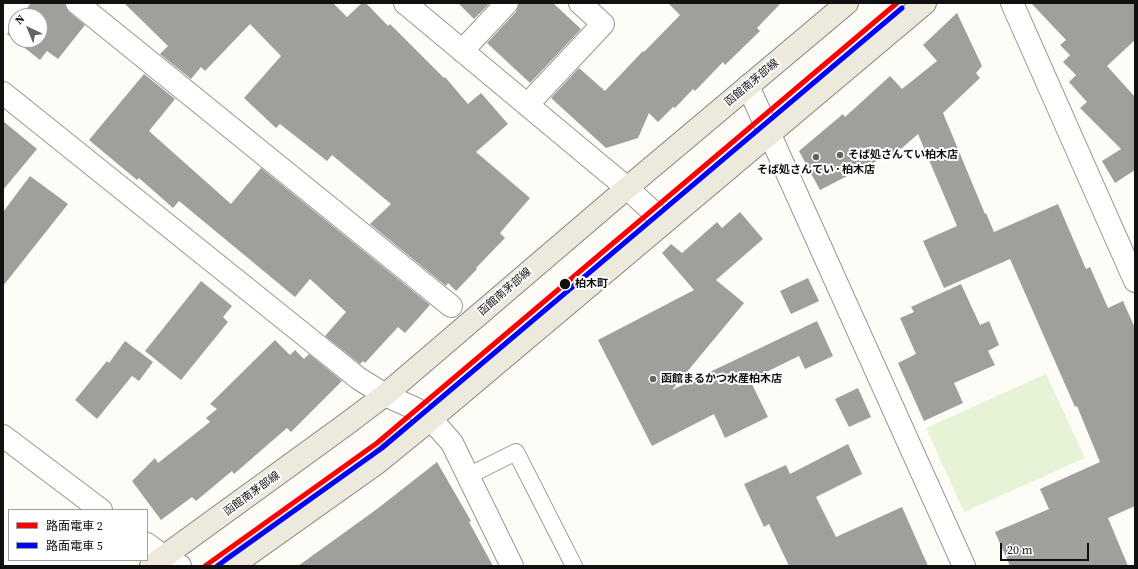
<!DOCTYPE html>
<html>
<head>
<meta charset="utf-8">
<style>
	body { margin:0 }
	#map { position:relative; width:1138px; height:569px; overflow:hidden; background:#fdfcf7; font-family:"Source Serif 4","Noto Sans JP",serif }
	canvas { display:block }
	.frame { position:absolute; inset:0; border:4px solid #111; pointer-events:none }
	.legend { position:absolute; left:8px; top:509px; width:140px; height:52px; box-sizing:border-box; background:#fff; border:1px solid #a0a0a0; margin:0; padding:5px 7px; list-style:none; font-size:12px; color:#111 }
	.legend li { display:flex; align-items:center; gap:8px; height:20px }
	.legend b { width:20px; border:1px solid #a0a0a0 }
	.north { position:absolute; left:8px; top:8px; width:40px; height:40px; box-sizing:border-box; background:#fff; border:1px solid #a0a0a0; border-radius:50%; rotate:316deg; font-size:11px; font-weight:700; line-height:16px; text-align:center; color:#111 }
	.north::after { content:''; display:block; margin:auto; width:14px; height:18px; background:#646362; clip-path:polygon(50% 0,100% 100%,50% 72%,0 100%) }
	.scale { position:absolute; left:1000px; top:543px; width:89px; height:18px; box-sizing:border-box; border:2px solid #111; border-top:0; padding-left:5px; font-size:12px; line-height:14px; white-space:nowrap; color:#111; -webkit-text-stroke:3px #fff; paint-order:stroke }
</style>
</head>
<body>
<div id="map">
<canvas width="1138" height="569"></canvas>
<div class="frame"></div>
<ul class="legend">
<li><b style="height:5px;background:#f00"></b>路面電車 2</li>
<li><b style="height:5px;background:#00f"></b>路面電車 5</li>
</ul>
<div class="north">N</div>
<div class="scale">20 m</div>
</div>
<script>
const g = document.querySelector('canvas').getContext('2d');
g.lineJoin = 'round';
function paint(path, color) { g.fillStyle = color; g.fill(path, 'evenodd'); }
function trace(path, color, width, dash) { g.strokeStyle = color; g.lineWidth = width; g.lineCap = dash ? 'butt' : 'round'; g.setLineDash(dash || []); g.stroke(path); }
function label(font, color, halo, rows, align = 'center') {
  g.font = font + ' "Source Serif 4","Noto Sans JP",serif'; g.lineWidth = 4; g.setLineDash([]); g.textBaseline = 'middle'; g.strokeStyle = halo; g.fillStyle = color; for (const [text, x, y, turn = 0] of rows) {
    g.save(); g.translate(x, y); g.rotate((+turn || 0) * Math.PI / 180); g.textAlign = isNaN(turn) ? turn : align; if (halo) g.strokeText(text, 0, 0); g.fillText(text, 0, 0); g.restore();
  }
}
paint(new Path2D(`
	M1046 374 1085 458 964 512 926 428Z`), '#e7f3d7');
paint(new Path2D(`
	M31 3H65L66 8 69 12 85 25 58 59 47 51 40 60 7 34 16 22V40H40V16H21Z
	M124 3H333L347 17 362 3H366L388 26 390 24 444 78 445 77 468 104 481 93 508 124 476 152 530 198 500 233 505 238 476 268 477 269 456 291 448 283 446 286 370 224 391 204 332 155 327 161 280 124 276 128 244 98 281 56 250 24 205 71 201 67 191 79 160 54 168 46Z
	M458 3H490L474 19Z
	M519 3H553L581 29 530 83 487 43 516 12Z
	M668 3H781L757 28 760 31 725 65 723 62 695 91 693 89 675 108 673 107 658 122 649 113 638 138 606 148 551 98 579 68 605 91 643 51 644 52 680 15Z
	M1031 3H1135V40L1107 66 1135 97V170L1115 183 1102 161 1121 149 1080 108 1087 102 1069 82 1076 75 1063 62 1070 55 1060 45 1066 40Z
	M957 13 982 66 976 73 980 78 943 113 985 214 986 213 994 232 1058 204 1086 269 1090 267 1108 308 1123 301 1135 328V506L1108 518 1128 566H1010L995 532 1049 509 1040 489 1100 462 1077 406 1075 407 1010 259 944 288 923 241 957 226 918 134 902 148 820 190 799 151 843 114 845 117 890 76 902 89 937 61 923 45Z
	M144 74 175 99 149 131 231 204 261 168 430 305 405 333 398 327 365 363 363 361 360 364 325 336 346 312 310 279 295 297 179 201 173 208 139 178 137 180 89 140Z
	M3 121 37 149 3 190Z
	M30 176 68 204 3 286V212Z
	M740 212 763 239 716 280 744 303 672 390 817 321 833 356 805 369 799 356 750 380 768 417 725 438 714 414 652 446 598 340 694 290 662 253 671 244 682 253 717 222 722 228Z
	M808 278 819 301 791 314 780 291Z
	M201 281 232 306 223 317 228 322 181 380 145 351Z
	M961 284 980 325 989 321 999 345 988 351 995 365 954 383 963 403 924 421 898 363 916 354 900 318 914 312 911 307Z
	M275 340 290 355 295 350 304 359 309 354 342 381 291 432 287 428 234 474 232 471 196 501 192 497 161 520 132 481 155 458 158 463 210 422 206 418 217 409 210 404Z
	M125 341 153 362 139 381 132 376 97 419 75 400 107 361 109 363Z
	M858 388 871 417 849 427 835 399Z
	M848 444 862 474 816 497 836 537 902 507 928 566H789L769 524 764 527 744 484 786 465 790 474Z
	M437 462 471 521 469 522 493 566H298L377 509Z`), '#a19f9c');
const service = new Path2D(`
	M468 476 516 452 574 566`);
const minor = new Path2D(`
	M77 3 451 306
	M405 3 627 188 664 222
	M1012 3 1135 281
	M462 51 507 3
	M3 93 358 378 385 395 416 409 431 419 452 443 512 566
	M527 105 603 24 580 3
	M3 436 101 510
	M147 544 164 557`);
const tertiary = new Path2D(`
	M748 86 964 566
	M164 557 180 566`);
const primary = new Path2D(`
	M151 566 341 428 385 395 627 188 847 3
	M232 566 377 463 431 419 925 3`);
trace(service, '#979795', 18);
trace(minor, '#979795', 24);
trace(tertiary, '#979795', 24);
trace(primary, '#858482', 24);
trace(service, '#fffffe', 16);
trace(minor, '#fffffe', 22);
trace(tertiary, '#fffffe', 22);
trace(primary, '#ede9dc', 22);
trace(new Path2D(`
	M205 566 377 443 897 3`), '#f00', 5);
trace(new Path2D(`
	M217 566 382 448 902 8`), '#00f', 5);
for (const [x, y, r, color] of [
	[840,155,4,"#646362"],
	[816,157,4,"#646362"],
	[565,284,6,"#111"],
	[653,379,4,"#646362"]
]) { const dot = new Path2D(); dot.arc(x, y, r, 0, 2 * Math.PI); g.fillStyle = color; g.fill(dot); trace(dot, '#fff', 1.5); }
label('11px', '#111', '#fff', [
	["函館南茅部線",752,83,-40],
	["函館南茅部線",505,292,-41],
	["函館南茅部線",252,494,-36]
]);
label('bold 11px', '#111', '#fff', [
	["そば処さんてい柏木店",848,155],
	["そば処さんてい · 柏木店",816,170,"center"],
	["函館まるかつ水産柏木店",661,379]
], 'left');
label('bold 11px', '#111', '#fff', [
	["柏木町",575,284]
], 'left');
</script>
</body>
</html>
